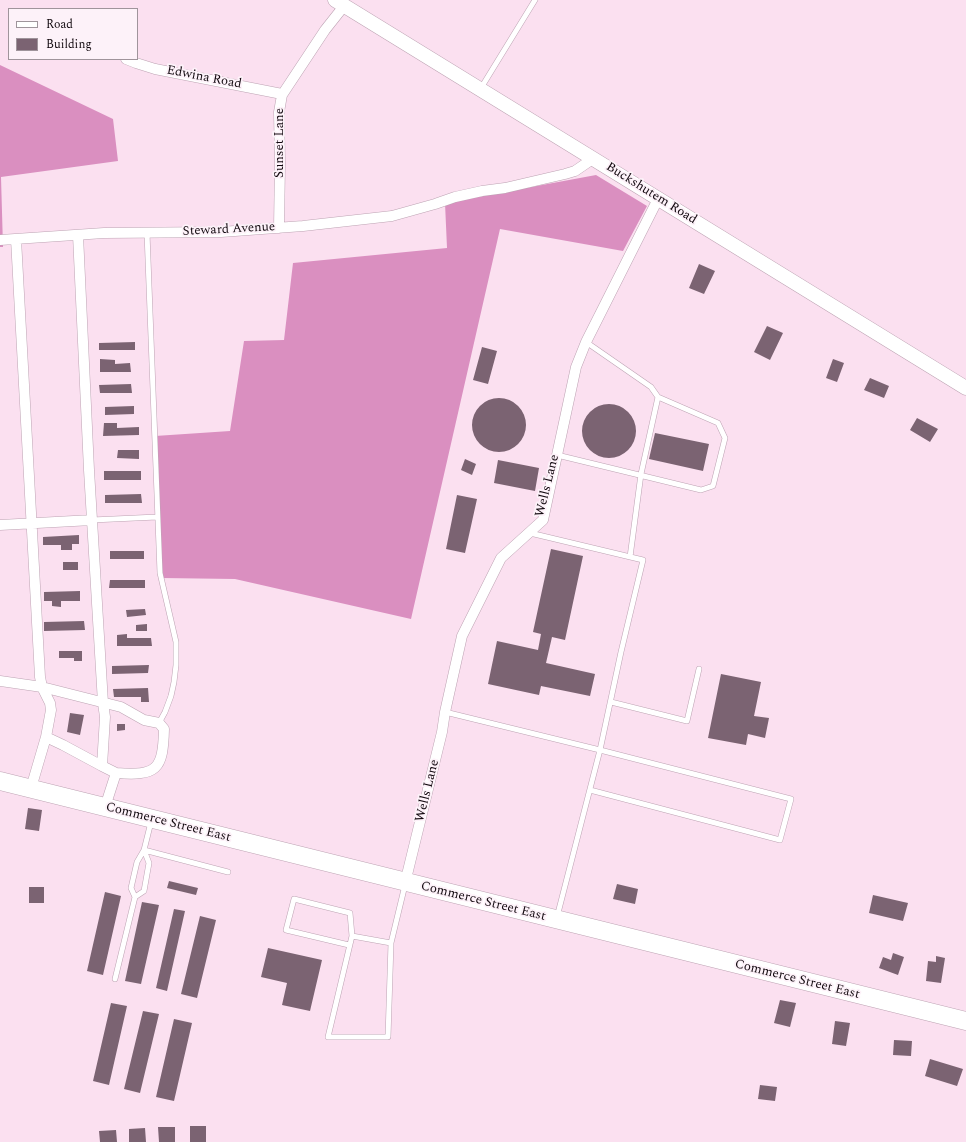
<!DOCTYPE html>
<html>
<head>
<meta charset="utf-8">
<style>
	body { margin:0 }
	#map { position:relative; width:966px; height:1142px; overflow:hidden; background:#fbe0f0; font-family:Spectral,serif }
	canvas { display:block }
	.legend { position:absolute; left:8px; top:8px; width:130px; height:52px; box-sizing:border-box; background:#fdf2f9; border:1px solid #9f949b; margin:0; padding:5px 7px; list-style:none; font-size:12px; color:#11080e }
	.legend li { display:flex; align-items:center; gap:8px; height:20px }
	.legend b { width:20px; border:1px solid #9f949b }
</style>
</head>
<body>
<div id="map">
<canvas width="966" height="1142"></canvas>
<ul class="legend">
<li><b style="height:5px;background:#fff"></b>Road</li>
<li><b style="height:11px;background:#7b6372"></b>Building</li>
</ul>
</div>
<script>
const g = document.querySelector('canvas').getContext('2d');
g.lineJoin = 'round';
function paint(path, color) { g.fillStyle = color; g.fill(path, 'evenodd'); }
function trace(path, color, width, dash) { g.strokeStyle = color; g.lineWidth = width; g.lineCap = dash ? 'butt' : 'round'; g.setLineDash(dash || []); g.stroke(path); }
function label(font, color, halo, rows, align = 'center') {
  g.font = font + ' Spectral,serif'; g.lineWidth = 3.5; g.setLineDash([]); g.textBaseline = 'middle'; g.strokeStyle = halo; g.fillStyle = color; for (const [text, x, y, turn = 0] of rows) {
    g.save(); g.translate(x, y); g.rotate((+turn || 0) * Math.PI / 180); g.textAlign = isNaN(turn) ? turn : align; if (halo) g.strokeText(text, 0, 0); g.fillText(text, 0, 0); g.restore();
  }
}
paint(new Path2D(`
	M0 65 113 119 118 161 1 177 3 247H0Z
	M596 175 647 206 623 251 500 229 411 619 235 579 162 578 155 436 230 431 244 341 284 340 293 263 447 248 445 203Z`), '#da8fc0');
paint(new Path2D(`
	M699 264 715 271 704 294 689 288Z
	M767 326 783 333 770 360 754 352Z
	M135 342V350H99V343Z
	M482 347 497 351 488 384 473 380Z
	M100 359 115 360V364L130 363 131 372H100Z
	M833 359 844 363 837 382 826 378Z
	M870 378 889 386 884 398 864 390Z
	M131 384 132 393H100L99 385Z
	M472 425a27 27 0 1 1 54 0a27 27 0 1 1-54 0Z
	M582 431a27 27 0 1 1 54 0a27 27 0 1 1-54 0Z
	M134 406V414L105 415V407Z
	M917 418 938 429 930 442 910 430Z
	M104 423H117V428L139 427V435L103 436Z
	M655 433 709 444 703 471 649 459Z
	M118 450H139V459L117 458Z
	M465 459 476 464 472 475 461 470Z
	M498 460 539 468 535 491 494 483Z
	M104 471H141V480H104Z
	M141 494 142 503H105V495Z
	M457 495 477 499 465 553 446 549Z
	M79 535V544H72V550H61V545H43V537Z
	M551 549 583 556 565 640 552 637 546 663 595 674 590 696 541 686 539 695 488 684 497 641 538 650 541 634 533 632Z
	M110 551H144V559H110Z
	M63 562H78V570H63Z
	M110 580H145V588H109Z
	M80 591V601H61V607L52 606V601H44V592Z
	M145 609 146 615 127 617 126 610Z
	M84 621 85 630 44 631V622Z
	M147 624V631H136V625Z
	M127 634V638H151L152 646H117V635Z
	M59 651H82V661H74V658H59Z
	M149 665 148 673 112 674V666Z
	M721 674 761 682 754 716 769 718 765 738 748 734 746 745 708 738Z
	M148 688 149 702H141V697H114L113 689Z
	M70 713 84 715 80 735 67 732Z
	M117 724H125V730L117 731Z
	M28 808 42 810 39 831 25 829Z
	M169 881 198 888 196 895 167 888Z
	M617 884 638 889 635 904 613 899Z
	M29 887H44V903H29Z
	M105 892 121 896 103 975 87 971Z
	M873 895 908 903 903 921 869 913Z
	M142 902 159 905 141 984 125 981Z
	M174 909 185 911 167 991 156 988Z
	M200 916 216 920 197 998 181 994Z
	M268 948 322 960 310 1011 282 1005 287 983 261 977Z
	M893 953 904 957 898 975 879 968 883 957 891 960Z
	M936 956 945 958 941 983 926 981 928 961 936 962Z
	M780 1000 796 1003 790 1027 774 1023Z
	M111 1003 127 1006 109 1085 93 1081Z
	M143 1011 159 1014 140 1093 124 1089Z
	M174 1019 192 1023 174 1101 156 1097Z
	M835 1021 850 1023 846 1046 832 1044Z
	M894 1040 912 1041 911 1056 893 1055Z
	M930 1059 963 1069 957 1086 925 1076Z
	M760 1085 777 1087 775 1101 758 1099Z
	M190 1126H206V1142H190Z
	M158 1127H175V1142H159Z
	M145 1128 146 1142H129V1129Z
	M116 1130 117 1142H100L99 1131Z`), '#7b6372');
const lane = new Path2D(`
	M481 88 535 0
	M147 233 160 573 176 642V665L174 682 171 696 165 712 159 723
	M586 342 651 387 658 397 641 474 630 557
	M557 455 701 490 713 486 725 438 718 423 658 397
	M92 520 157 517
	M530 533 643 560 621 652 600 750 791 799 780 840 590 790
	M611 702 687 721 699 669
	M445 712 600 750 557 917
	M151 822 144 850 228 872
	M144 850 149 863 144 891 135 897 131 888 137 862Z
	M352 936 391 943
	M349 945 286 930 294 899 350 913 352 936 328 1037H388L391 943 405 885
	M115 979 135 897`);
const street = new Path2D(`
	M126 59 136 63 155 69 282 94
	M279 228 280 163 279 112 282 95 325 30 344 6
	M78 235 89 470 103 703 105 717 102 766 116 773
	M16 239C25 385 33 531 40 677L42 687 50 703 51 710 46 737 31 788
	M0 240 104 233 221 232 303 226 392 216 435 204 455 197 482 191 505 188 565 174 575 171 594 158
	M0 525 92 520
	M0 681 42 687 121 707 144 720 159 723 164 729C163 770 157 776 116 773L105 807
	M46 737 63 745 102 766
	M405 883 442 732 445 712 462 636 501 558 543 520 576 367 586 342 658 199`);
const secondary = new Path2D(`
	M335 0 966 388`);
const highway = new Path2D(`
	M0 781 966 1021`);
trace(lane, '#bda3b3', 6);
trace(street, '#bda3b3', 11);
trace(secondary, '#bda3b3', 15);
trace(highway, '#bda3b3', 19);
trace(lane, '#fff', 5);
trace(street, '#fff', 10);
trace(secondary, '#fff', 14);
trace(highway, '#fff', 18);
label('13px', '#11080e', '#fdf2f9', [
	["Edwina Road",204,78,11],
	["Sunset Lane",280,143,-90],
	["Buckshutem Road",651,194,32],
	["Steward Avenue",229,230,-3],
	["Wells Lane",548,486,-76],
	["Wells Lane",428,791,-76],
	["Commerce Street East",168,823,14],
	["Commerce Street East",483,902,14],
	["Commerce Street East",797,980,14]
]);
</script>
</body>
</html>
